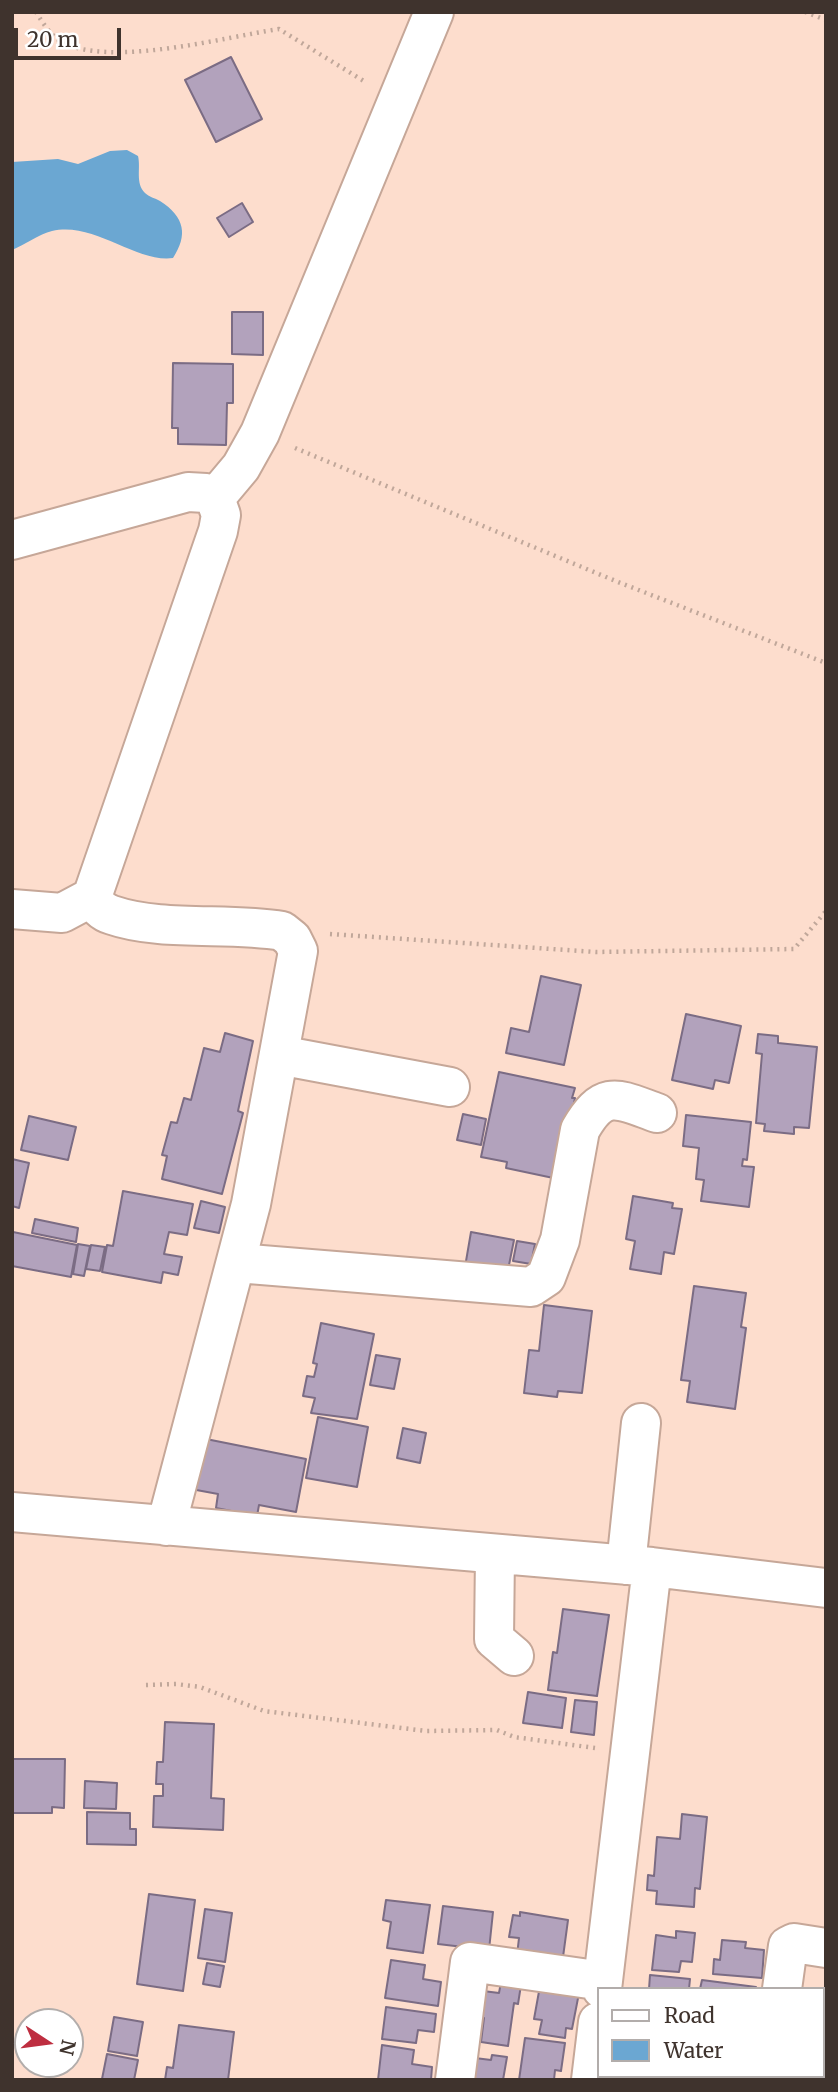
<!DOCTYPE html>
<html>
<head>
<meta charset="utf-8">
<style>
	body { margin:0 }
	#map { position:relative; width:838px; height:2092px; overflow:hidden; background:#fdddcd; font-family:Merriweather,serif }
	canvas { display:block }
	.frame { position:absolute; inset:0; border:14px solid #3f332d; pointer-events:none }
	.legend { position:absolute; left:597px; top:1987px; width:228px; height:91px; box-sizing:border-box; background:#fff; border:2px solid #b2adab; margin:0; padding:9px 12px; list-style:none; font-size:21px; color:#3f332d }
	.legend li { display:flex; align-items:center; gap:14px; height:35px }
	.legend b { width:35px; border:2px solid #b2adab }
	.north { position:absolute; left:14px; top:2008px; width:70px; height:70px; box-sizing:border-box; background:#fff; border:2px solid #b2adab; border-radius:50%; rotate:103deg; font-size:19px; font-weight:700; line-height:28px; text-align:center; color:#3f332d }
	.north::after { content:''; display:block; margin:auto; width:24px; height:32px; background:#be2e40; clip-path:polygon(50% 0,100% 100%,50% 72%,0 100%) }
	.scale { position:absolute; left:14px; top:28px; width:107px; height:32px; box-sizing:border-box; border:4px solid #3f332d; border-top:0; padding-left:9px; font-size:21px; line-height:24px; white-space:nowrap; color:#3f332d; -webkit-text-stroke:5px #fff; paint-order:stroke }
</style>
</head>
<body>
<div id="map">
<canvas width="838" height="2092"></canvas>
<div class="frame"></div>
<ul class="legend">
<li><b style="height:9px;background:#fff"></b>Road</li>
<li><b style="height:19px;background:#6ba7d2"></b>Water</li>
</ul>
<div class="north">N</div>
<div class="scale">20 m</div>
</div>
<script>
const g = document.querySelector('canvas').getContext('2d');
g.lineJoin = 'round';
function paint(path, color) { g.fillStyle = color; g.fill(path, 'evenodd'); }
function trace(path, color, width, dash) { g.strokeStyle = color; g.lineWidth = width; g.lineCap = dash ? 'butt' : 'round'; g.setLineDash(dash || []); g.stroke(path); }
paint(new Path2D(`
	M127 150 138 156C141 168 135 183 145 193 149 197 155 198 160 201 185 217 188 235 173 258 136 263 94 221 52 231 39 234 25 245 12 250V162L58 159 78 164 110 151Z`), '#6ba7d2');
const building = new Path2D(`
	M231 57 262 119 216 142 185 80Z
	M242 203 253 222 229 237 217 218Z
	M232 312H263V355L232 354Z
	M173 363 233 364V403H227L226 445 178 444V428H172Z
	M541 976 581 985 564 1065 506 1053 511 1028 529 1032Z
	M686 1014 741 1026 729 1083 715 1080 713 1089 672 1080Z
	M225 1033 253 1041 238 1111 243 1113 222 1194 162 1179 167 1156 162 1155 171 1122 177 1123 184 1098 191 1100 204 1048 220 1052Z
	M758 1034 778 1036V1043L817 1047 809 1128 794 1127V1134L764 1131 765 1124 756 1123 762 1054 756 1053Z
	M499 1072 575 1088 572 1098H575L558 1179 506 1168 507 1162 481 1157Z
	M463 1114 486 1119 481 1145 457 1140Z
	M686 1115 751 1122 747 1160 743 1159 742 1166 754 1167 749 1207 701 1201 704 1180 696 1179 699 1148 683 1146Z
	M29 1116 76 1127 68 1160 21 1150Z
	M12 1159 29 1163 19 1208 12 1206Z
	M123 1191 193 1204 187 1235 169 1232 164 1254 182 1257 178 1275 163 1272 161 1283 102 1272 107 1245 113 1246Z
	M633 1196 673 1203 672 1208 682 1209 674 1254 664 1252 661 1274 630 1269 635 1241 626 1239Z
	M201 1201 225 1207 219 1233 194 1228Z
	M35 1219 78 1228 76 1242 32 1233Z
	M13 1232 77 1245 71 1277 12 1266Z
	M471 1232 514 1240 507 1275 465 1267Z
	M517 1241 535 1244 531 1264 513 1261Z
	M78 1244 90 1246 84 1276 73 1274Z
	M91 1245 105 1247 100 1271 86 1269Z
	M694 1286 746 1293 741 1327 746 1328 735 1409 687 1402 690 1381 681 1380Z
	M544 1305 592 1311 582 1393 558 1391 557 1397 524 1393 529 1350 539 1351Z
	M321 1323 374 1334 357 1419 311 1413 315 1398 303 1396 307 1376 314 1377 317 1364 313 1363Z
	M376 1355 400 1359 394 1389 370 1385Z
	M318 1417 368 1427 357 1487 306 1478Z
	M403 1428 426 1433 420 1463 397 1458Z
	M201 1438 306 1459 296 1512 259 1505 257 1516 216 1508 218 1494 191 1489Z
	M563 1609 609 1615 597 1696 548 1690 553 1652 557 1653Z
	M528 1692 566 1698 562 1728 523 1723Z
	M575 1700 597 1702 594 1735 571 1732Z
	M165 1722 214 1724 211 1798 224 1799 223 1830 153 1827 154 1796H163V1784H156L157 1762H163Z
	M12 1759H65L64 1808 52 1807V1813H12Z
	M85 1781 117 1783 116 1809 84 1808Z
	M87 1812 130 1813V1829H136V1845L87 1844Z
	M682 1814 707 1817 700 1889 695 1888 694 1907 656 1904 657 1891 647 1890 648 1875 654 1876 657 1837 680 1839Z
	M149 1894 195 1900 183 1991 137 1984Z
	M386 1900 430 1905 423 1953 387 1948 391 1922 383 1920Z
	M443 1906 493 1912 489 1950 438 1944Z
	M205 1909 232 1913 225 1962 198 1958Z
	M520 1912 568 1920 563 1957 517 1955 519 1938 509 1937 513 1915 520 1916Z
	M676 1931 695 1933 692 1962 681 1961 679 1972 652 1970 656 1935 676 1938Z
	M722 1940 746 1942 745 1948 764 1950 762 1978 713 1974 714 1959 720 1960Z
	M391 1960 425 1965 423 1979 441 1982 438 2006 385 1998Z
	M207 1963 224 1966 220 1987 203 1984Z
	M650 1975 690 1979 689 1989H649Z
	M702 1980 756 1987V1989H700Z
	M501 1982 521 1985 518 2004 514 2003 508 2046 481 2042 484 2018 479 2017 483 1991 499 1993Z
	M540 1986 579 1993 572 2029 566 2028 565 2038 539 2034 542 2020 534 2019Z
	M824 1988H826V2029L822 2028Z
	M386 2007 436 2014 434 2032 418 2030 416 2043 382 2039Z
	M114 2017 143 2022 137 2056 108 2051Z
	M179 2025 234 2032 228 2080H165L167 2067 173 2068Z
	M525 2038 565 2043 561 2071 555 2070 554 2080H519Z
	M382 2045 414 2050 412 2064 432 2067 431 2080H378Z
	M107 2054 138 2060 134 2080 102 2079Z
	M492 2055 507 2057 503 2080H464L475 2058 491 2060Z
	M672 2076H715L714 2080H672Z
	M759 2076H794V2080H758Z`);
paint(building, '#b2a2bc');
trace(building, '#7b6c84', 2);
const minor = new Path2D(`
	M215 498 241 467 260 433 434 12
	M12 540 188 492 206 493 215 498 221 515 218 531 92 897C97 906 102 912 112 915 161 932 230 922 282 931L292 939 298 951 251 1204 166 1526
	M12 909 62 913 92 897
	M279 1055 450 1087
	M237 1263 531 1287 546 1277 560 1240 580 1130C604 1088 618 1099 657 1113
	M12 1512 652 1567 826 1588
	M495 1554 494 1639 514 1656
	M626 1565 641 1423
	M602 1989 652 1567
	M782 1989 788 1946 794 1943 826 1948
	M822 2054 826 2055
	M455 2080 470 1962 603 1981
	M591 2080 598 2022`);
trace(minor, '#c6a798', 42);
trace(new Path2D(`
	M36 12C44 25 54 41 70 46 125 64 221 38 279 29L367 83
	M805 12 826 20
	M295 448 618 582 826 663
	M330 934 596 952 794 949 826 911
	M146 1685 176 1684 200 1687 264 1711 426 1731 497 1730 514 1737 595 1748`), '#c0a79a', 4.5, [2, 5]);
trace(minor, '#fff', 38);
</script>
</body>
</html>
